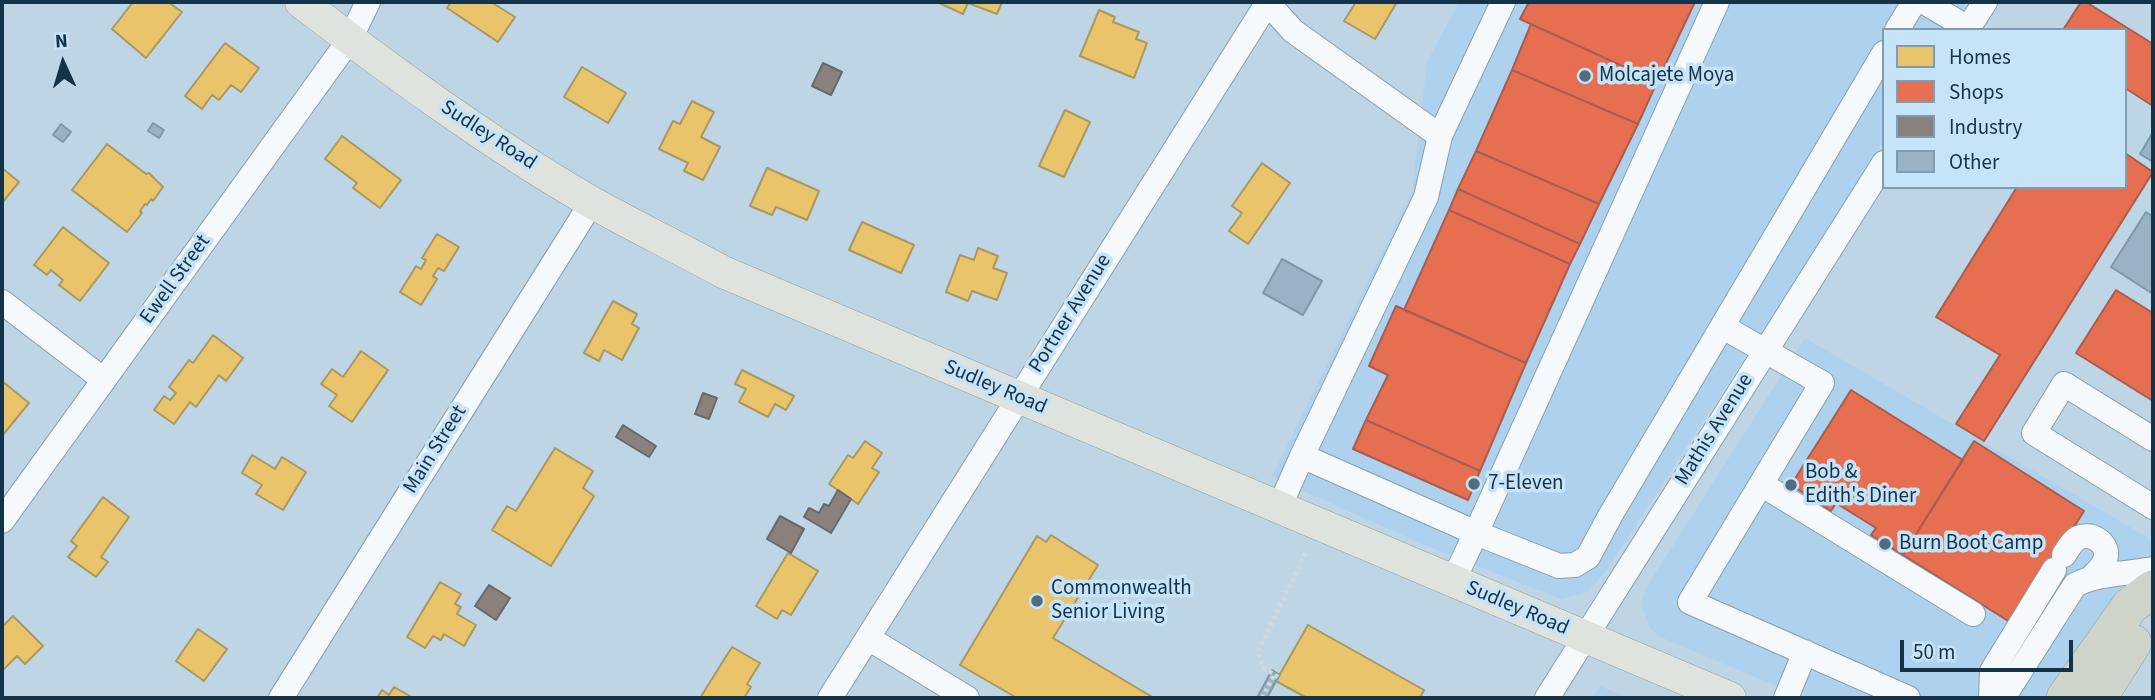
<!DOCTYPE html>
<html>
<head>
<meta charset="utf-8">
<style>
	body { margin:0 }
	#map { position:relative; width:2155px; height:700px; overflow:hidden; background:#bed5e6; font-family:"Source Sans 3",sans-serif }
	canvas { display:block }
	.frame { position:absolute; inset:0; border:4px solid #143348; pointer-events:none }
	.legend { position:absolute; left:1882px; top:28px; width:245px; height:161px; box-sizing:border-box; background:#c7e3f8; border:2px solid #7f9db2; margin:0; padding:9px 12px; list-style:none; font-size:21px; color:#143348 }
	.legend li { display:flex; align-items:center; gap:14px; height:35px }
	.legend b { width:35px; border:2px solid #7f9db2 }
	.north { position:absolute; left:28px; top:28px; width:70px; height:70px; -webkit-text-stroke:5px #c7e3f8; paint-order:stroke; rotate:356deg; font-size:19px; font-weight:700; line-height:28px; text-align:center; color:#143348 }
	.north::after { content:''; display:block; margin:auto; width:24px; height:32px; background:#143348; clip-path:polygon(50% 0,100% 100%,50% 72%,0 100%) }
	.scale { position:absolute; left:1900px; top:640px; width:173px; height:32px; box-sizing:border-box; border:4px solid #143348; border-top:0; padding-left:9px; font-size:21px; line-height:24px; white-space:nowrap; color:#143348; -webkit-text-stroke:5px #c7e3f8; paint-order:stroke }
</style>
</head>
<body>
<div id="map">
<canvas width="2155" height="700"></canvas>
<div class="frame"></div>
<ul class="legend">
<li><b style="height:19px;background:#e9c46a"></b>Homes</li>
<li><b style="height:19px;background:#e76f51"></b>Shops</li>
<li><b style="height:19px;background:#8a817c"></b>Industry</li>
<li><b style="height:19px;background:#9ab3c4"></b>Other</li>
</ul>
<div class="north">N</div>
<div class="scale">50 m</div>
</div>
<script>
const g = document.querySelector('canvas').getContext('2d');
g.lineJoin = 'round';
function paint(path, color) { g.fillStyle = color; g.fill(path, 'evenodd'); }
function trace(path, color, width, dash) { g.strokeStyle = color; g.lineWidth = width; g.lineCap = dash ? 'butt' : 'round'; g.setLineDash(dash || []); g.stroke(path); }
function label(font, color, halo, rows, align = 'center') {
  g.font = font + ' "Source Sans 3",sans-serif'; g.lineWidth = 7; g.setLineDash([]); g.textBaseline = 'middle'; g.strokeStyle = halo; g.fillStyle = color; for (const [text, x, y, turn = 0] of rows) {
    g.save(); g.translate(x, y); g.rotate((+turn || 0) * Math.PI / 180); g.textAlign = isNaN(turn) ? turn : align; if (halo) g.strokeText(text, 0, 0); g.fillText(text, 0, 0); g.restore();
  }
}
paint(new Path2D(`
	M1459 2H1968L1951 30H1884V139L1833 222 1606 571 1588 592 1561 599 1422 544 1272 477 1412 191 1427 62Z
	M1805 338 2147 537 2153 546V559L2055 698H1804L1658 636 1650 628 1642 607 1643 596 1648 585Z
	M1600 686 1628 698H1591Z`), '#aed2ed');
const homes = new Path2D(`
	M133 2H168L182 12 146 58 112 29Z
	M451 2H491L515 17 498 42 447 8Z
	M937 2H1002L997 14 968 3 963 14Z
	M1356 2H1397L1375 39 1344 21Z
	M1099 10 1115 17 1113 22 1139 32 1136 39 1147 43 1134 78 1080 56Z
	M225 43 259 68 241 92 231 85 219 100 212 95 202 109 185 96Z
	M582 67 626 93 608 123 564 97Z
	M692 101 714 112 701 137 720 147 703 180 684 171 688 163 659 149 673 121 680 124Z
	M1065 110 1090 122 1064 177 1039 166Z
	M342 136 401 180 380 208 353 188 357 183 325 159Z
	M107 144 146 174 149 173 163 187 153 201 151 199 147 205 145 204 140 211 142 213 127 232 72 190Z
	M1262 163 1290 183 1248 244 1229 231 1242 213 1232 206Z
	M2 168 19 182 2 203Z
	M767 168 819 191 807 220 776 207 772 215 750 206Z
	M862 222 914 245 901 273 849 250Z
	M63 227 109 263 80 301 59 285 63 280 51 270 47 275 34 265Z
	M437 234 459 247 444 271 438 268 433 276 437 279 421 305 400 292 416 266 421 269 426 260 422 258Z
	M978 248 998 256 993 268 1007 273 997 300 972 291 968 301 946 292 960 255 974 260Z
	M613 301 637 314 632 324 639 328 622 360 604 350 599 361 584 353Z
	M213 335 243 358 226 381 219 375 196 407 190 402 174 424 154 410 164 396 170 400 176 393 169 387 189 360 193 363Z
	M361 351 388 370 352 422 329 406 337 395 321 384 332 369 343 377Z
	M742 370 794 396 786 410 775 404 768 417 739 402 746 389 735 384Z
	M2 381 29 403 2 436Z
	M865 441 882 453 872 468 879 472 858 504 829 484 848 455 853 458Z
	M555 448 593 471 583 488 594 496 551 566 492 530 507 506 516 511Z
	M252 455 275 469 282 457 306 472 283 510 256 494 262 485 242 473Z
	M103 497 129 517 101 557 108 562 96 577 68 557 77 546 71 541Z
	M1051 535 1098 565 1053 638 1154 698H1017L960 665 1037 536 1046 542Z
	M788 553 818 571 791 615 782 610 777 619 756 606Z
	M440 582 461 594 455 604 461 607 457 614 476 625 464 646 444 634 441 640 433 636 425 648 407 637Z
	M13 616 43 646 25 664 17 656 2 671V627Z
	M1308 625 1424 690 1420 698H1307L1276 681Z
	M198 629 227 649 204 681 176 661Z
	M732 647 760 663 747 684 751 687 744 698H700Z
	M394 687 410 696 409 698H377L382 690 389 695Z`);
paint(homes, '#e9c46a');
trace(homes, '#a99860', 2);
const shops = new Path2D(`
	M1529 2H1695L1657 82 1520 19Z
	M2081 2H2086L2153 44V106L2125 88V30H2063Z
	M1531 24 1657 82 1638 124 1512 70Z
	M1512 70 1638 124 1599 204 1476 151Z
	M1476 151 1599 204 1580 244 1458 189Z
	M2125 153 2153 172 1984 441 1956 424 2000 355 1936 317 2017 187H2125Z
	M1458 189 1580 244 1570 264 1449 210Z
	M1449 210 1570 264 1526 363 1404 310Z
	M2116 290 2153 313V401L2076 353Z
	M1396 306 1526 363 1480 471 1366 420 1388 375 1369 366Z
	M1851 390 1963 460 1903 555 1871 535 1876 528 1836 503 1831 511 1791 485Z
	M1366 420 1480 471 1468 500 1353 449Z
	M1974 441 2084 511 2013 624 1903 555Z`);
paint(shops, '#e76f51');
trace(shops, '#a85d4e', 2);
const industry = new Path2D(`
	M823 63 842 72 831 95 812 86Z
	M703 393 717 398 709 419 695 414Z
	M623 425 656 446 649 457 616 437Z
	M838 490 851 499 831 533 804 517 809 508 819 513 824 504 829 506Z
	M780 516 804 529 791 553 767 539Z
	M489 585 510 598 496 620 475 606Z`);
paint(industry, '#8a817c');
trace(industry, '#676a6c', 2);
const building = new Path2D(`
	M153 123 164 130 159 138 148 131Z
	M61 124 71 132 63 142 53 135Z
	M2153 132V162L2140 154Z
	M2146 212 2153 217V294L2111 267Z
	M1282 259 1322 281 1303 315 1263 293Z
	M1272 670 1280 675 1276 681 1267 698H1257Z`);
paint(building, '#9ab3c4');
trace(building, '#7f98a9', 2);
const minor = new Path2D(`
	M1267 2 1293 31 1440 136
	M1924 2 1968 28
	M1897 30 1914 2
	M1967 30 1985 2
	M2 302 104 380
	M1723 327 1822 383 1690 602 1908 698
	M2153 439 2064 384 2034 433 2153 507
	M1302 456 1426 197 1440 136 1503 2
	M1761 484 1973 614
	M1279 508 1302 456 1476 533 1717 2
	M2 521 350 39 368 2
	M2064 555C2068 549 2071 542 2078 538 2090 532 2108 542 2106 556 2105 566 2096 573 2090 579
	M1453 581 1476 533 1559 566 1575 565 1588 557 1610 516 1884 53
	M868 638 967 698
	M281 698 592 202
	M830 698 1268 2
	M1547 698 1884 163
	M1786 698 1805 652
	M1991 698 1992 671 2054 570
	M2003 698 2075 585C2098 573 2128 574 2153 569`);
const major = new Path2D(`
	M301 2C394 73 489 143 591 202 634 226 679 248 723 272L1730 698`);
const highway = new Path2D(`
	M2065 698 2130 606 2153 589
	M2098 698 2133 643`);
trace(minor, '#859eaf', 26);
trace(major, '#91a19b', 33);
trace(highway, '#91a19b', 38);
trace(new Path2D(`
	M1278 677 1264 668 1258 652 1306 552
	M1262 698 1274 675`), '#d0d8de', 4.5, [3.5, 3.5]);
trace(minor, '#f5f9fb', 24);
trace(major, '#dee3de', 32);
trace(highway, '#ced4ca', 37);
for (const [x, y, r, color] of [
	[1585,76,7,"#506c7f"],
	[1474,484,7,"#506c7f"],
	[1791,485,7,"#506c7f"],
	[1885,544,7,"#506c7f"],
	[1037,601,7,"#506c7f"]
]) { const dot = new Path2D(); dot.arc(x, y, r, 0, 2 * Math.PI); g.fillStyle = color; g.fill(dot); trace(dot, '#c7e3f8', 2.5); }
label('21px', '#143348', '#c7e3f8', [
	["Molcajete Moya",1599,76],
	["Bob &",1805,473],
	["Edith's Diner",1805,497],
	["7-Eleven",1488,484],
	["Burn Boot Camp",1899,544],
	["Commonwealth",1051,589],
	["Senior Living",1051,613]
], 'left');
label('21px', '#143348', '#c7e3f8', [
	["Sudley Road",488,136,33],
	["Ewell Street",176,280,-54],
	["Portner Avenue",1071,314,-58],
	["Sudley Road",995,388,23],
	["Mathis Avenue",1715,430,-58],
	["Main Street",436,450,-58],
	["Sudley Road",1517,609,23]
]);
</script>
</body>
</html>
